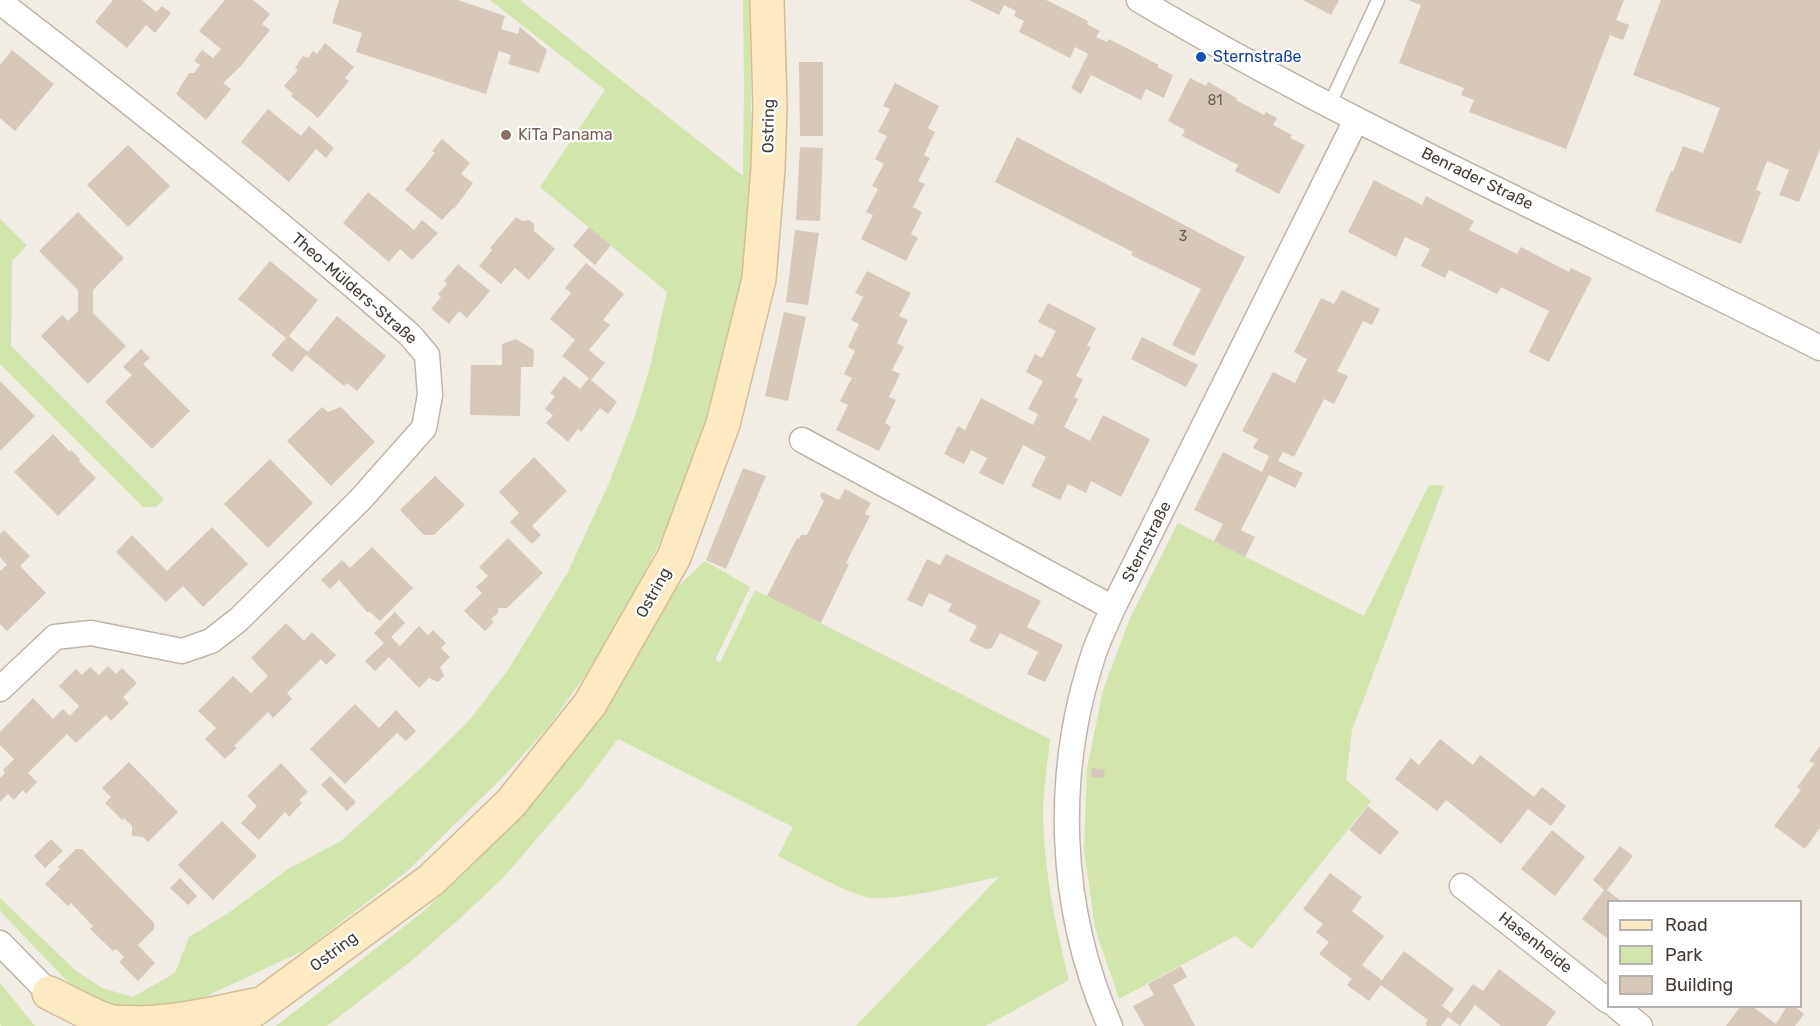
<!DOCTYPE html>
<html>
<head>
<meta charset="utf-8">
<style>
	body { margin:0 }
	#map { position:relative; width:1820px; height:1026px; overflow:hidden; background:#f1ece4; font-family:Rubik,sans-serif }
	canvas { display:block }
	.legend { position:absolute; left:1607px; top:900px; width:195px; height:108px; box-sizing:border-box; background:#fff; border:2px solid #b4b1ae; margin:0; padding:8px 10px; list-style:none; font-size:18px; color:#433c34 }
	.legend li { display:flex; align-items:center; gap:12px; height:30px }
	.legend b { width:30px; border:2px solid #b4b1ae }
</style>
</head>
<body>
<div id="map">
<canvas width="1820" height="1026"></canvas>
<ul class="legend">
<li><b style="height:8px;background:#fde9c2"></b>Road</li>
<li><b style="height:16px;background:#d1e5ac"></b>Park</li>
<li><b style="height:16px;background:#d6c9bc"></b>Building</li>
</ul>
</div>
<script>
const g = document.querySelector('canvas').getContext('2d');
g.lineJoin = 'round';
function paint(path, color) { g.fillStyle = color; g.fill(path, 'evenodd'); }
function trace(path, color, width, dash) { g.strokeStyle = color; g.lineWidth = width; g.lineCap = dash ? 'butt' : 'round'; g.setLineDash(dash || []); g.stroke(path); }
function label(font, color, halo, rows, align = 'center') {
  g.font = font + ' Rubik,sans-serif'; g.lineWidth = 4.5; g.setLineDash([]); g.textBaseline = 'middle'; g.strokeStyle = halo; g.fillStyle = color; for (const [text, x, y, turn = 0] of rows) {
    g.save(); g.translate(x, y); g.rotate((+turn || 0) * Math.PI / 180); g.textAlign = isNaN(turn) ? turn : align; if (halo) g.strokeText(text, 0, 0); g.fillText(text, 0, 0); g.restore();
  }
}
paint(new Path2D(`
	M490 0H520L743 176 744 86 743 0H750L752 199 740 290 717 389 666 530 610 641 548 727 504 776 406 872 305 950 183 1007 115 1009 73 987 0 911V898L75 970 102 988 133 997 175 973 189 937 227 914 288 869 341 841 420 769 468 722 508 670 568 572 609 483 635 416 651 363 667 292 540 187 605 90Z
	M0 219 27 245 12 261 11 346 164 499 156 507H143L0 364Z
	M1429 485 1444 486 1352 730 1346 780 1371 801 1252 949 1235 936 1119 999 1095 928 1084 849 1087 769 1103 690 1131 616 1178 523 1364 616Z
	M705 561 750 587 715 660 720 663 755 590 1050 739C1048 762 1044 785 1043 808 1043 867 1055 923 1069 980L986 1026H856L999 877C962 884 907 900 871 898 852 896 798 866 778 856L793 827 618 739 584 784 503 878 457 921 410 962 327 1026H276L423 912 496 840 674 590Z
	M0 983 35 1026H1L0 1024Z`), '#d1e5ac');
paint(new Path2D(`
	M113 0H142L156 12 162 6 171 13 155 33 146 25 127 48 95 22Z
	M225 0H253L270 14 262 24 270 30 241 66 223 83 231 89 206 120 176 94 189 73H194L200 65 194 61 202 50 213 58 221 49 199 31Z
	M339 0H458L505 16 501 29 518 34 520 27 547 50 539 73 508 64 511 55 499 51 486 94 356 52 362 33 332 23Z
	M969 0H1046L1088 21 1087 24 1100 31 1096 37 1107 42 1109 39 1159 65 1157 67 1173 75 1164 98 1146 89 1141 100 1091 75 1081 94 1071 88 1088 54 1075 47 1070 58 1019 32 1024 21 1014 16 1016 11 1004 5 999 15Z
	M1303 0H1339L1331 15Z
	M1408 0H1624L1616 20 1629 25 1623 40 1610 35 1566 149 1469 112 1474 100 1461 95 1464 88 1399 63 1421 5Z
	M1661 0H1820V149L1799 202 1779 195 1789 170 1767 161 1756 190 1761 192 1741 244 1655 211 1671 171 1673 172 1683 146 1703 153 1720 108 1633 75Z
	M325 43 354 67 345 78 349 81 318 118 291 96 293 94 284 86 298 70 295 68 303 56 308 58 313 51 317 54Z
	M12 50 54 84 15 131 0 118V65Z
	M799 62H823V136H800Z
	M1190 78 1206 86 1208 82 1237 98 1236 100 1264 115 1266 112 1277 118 1273 125 1292 135 1290 138 1305 145 1279 194 1235 171 1238 165 1182 136 1185 130 1168 121Z
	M895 83 939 106 928 128 935 132 924 155 930 158 918 181 925 184 913 207 922 212 911 234 918 238 906 261 861 239 873 215 866 212 878 189 872 186 884 164 875 159 887 136 878 132 890 109 883 106Z
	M268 109 301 136 309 126 334 148 326 158 316 149 289 182 241 142Z
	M1017 137 1245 257 1194 356 1172 345 1201 289 1131 255 1133 252 995 182Z
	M442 139 470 163 461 174 473 183 454 209 453 208 442 220 405 190 435 153 432 151Z
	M128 145 170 186 128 227 87 185Z
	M800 147 823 148 820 221 796 220Z
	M1374 180 1422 205 1426 196 1474 221 1469 230 1517 254 1521 247 1569 272 1571 268 1592 278 1549 362 1529 352 1549 311 1501 287 1497 294 1449 270 1445 278 1421 266 1430 249 1405 237 1396 257 1348 232Z
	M368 192 414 230 422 220 438 233 412 260 400 249 389 262 343 223Z
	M78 212 124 258 93 290V313L126 346 88 384 41 336 62 315 68 321 78 311V290L39 251Z
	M516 217 522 221 529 220 534 224V231L555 249 529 280 515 268 501 284 479 266 492 250 490 248Z
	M589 227 611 245 595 265 573 246Z
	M795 230 819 233 808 305 786 302Z
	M270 261 318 300 289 336 298 344 308 352 337 316 386 356 357 391 347 383 344 386 306 355 292 372 271 355 286 338 238 299Z
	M586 263 624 294 603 320 610 325 589 350 605 363 591 380 617 402 608 414 600 408 581 432 578 429 568 442 546 423 553 415 545 409 555 396 550 393 564 376 580 389 589 378 562 356 575 340 550 319 571 293 565 288Z
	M458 264 490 291 467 318 459 311 449 324 431 309 441 297 438 294 447 284 444 281Z
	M867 271 911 293 899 316 908 320 897 343 904 347 892 370 900 374 889 397 896 400 885 423 891 427 879 451 836 430 848 405 840 401 852 378 844 374 855 351 848 347 859 324 851 320 863 297 855 293Z
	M1342 290 1380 309 1372 325 1363 321 1337 371 1348 376 1334 404 1324 399 1294 457 1283 452 1278 461 1303 473 1295 488 1269 475 1241 530 1255 537 1245 557 1214 541 1223 524 1194 510 1223 452 1262 472 1269 456 1253 448 1258 439 1242 431 1273 372 1295 383 1307 359 1294 352 1321 298 1334 304Z
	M1048 303 1096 328 1087 346 1091 347 1076 376 1083 379 1074 397 1078 399 1064 427 1090 441 1103 415 1150 439 1121 497 1091 481 1086 493 1068 484 1060 500 1031 486 1046 457 1023 445 1003 485 979 473 987 458 971 450 964 464 944 454 958 426 965 430 981 398 1033 425 1038 414 1028 409 1043 381 1026 372 1035 354 1042 358 1056 331 1038 322Z
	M784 312 806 317 788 401 765 396Z
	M1142 337 1198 365 1186 387 1131 359Z
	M516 339 534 350 533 367H521L520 416 470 415 471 365H502V344Z
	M141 349 150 358 143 364 190 411 152 449 105 402 132 375 123 367Z
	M0 381 35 416 0 451Z
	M322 407 328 412 341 407 375 442 331 486 287 441Z
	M53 434 70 452 71 450 80 459 79 461 96 478 58 516 14 472Z
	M534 457 567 491 532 526 541 535 532 544 510 522 519 513 499 492Z
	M270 459 313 503 268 548 224 504Z
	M743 468 766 476 726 569 706 560Z
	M435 476 465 505 434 535H424L400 510Z
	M845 489 871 503 865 514 870 516 846 563 849 564 821 623 767 596 797 538 799 539 801 535H807L824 501 820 496 822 492 839 500Z
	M212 527 248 564 203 607 183 586 166 602 116 552 132 535 167 571Z
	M4 530 30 556 20 566 46 593 7 631 0 624V571L7 565 0 557V534Z
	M508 538 543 573 507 608H498V613L491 619 494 622 485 631 464 611 482 593 476 587 488 576 479 567Z
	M372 547 413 588 380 621 370 612H367L339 580 330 589 321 580 342 560 350 568Z
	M946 554 1041 601 1027 627 1063 645 1045 682 1027 674 1038 652 1000 633 992 648 986 649 969 641 977 626 948 611 952 604 929 593 922 607 907 600 927 559 940 565Z
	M395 612 405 623 391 637 400 646 419 626 428 635 433 630 446 643 441 648 450 657 440 667 444 676 438 682 429 678 419 688 389 657 375 671 365 661 384 643 374 633Z
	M286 623 304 641 312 632 336 655 326 665 321 659 287 693 292 699 273 718 268 712 234 746 237 748 225 759 205 739 216 728 198 711 233 676 251 693 268 676 251 658Z
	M108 666 116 674 122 668 137 683 123 697 129 703 111 721 106 715 76 743 67 734 28 773 37 782 26 794 23 790 14 800 8 794 0 802V778L5 773 3 770 14 759 0 745V732L33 698 53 719 63 709 70 716 79 706 59 686 76 669 82 675 90 667 99 675Z
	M355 704 379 728 396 710 416 731 406 741 397 733 345 784 310 749Z
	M1440 739 1473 765 1480 755 1534 797 1542 787 1566 806 1551 826 1528 809 1501 844 1446 800 1437 811 1395 779 1411 758 1419 765Z
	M1820 746V828L1805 849 1774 826 1801 790 1797 787 1814 764 1809 761Z
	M129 762 178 812 148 842 143 837 132 836V826L124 818 122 820 105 803 111 797 102 788Z
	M281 763 308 792 299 800 302 803 289 817 285 812 259 840 241 823 257 806 247 796Z
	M1092 768 1105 770 1104 778 1091 777Z
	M330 776 356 802 347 811 321 785Z
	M1368 806 1399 832 1380 855 1349 830Z
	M222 821 257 856 213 900 178 865Z
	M1552 830 1585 857 1555 896 1521 869Z
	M51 839 63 851 45 868 34 856Z
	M1620 846 1633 856 1607 890 1622 902H1608V939L1582 919 1604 890 1593 880Z
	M76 849H82L154 923V929L138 945 155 963 138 981 119 962 124 957 116 949 113 951 90 929 93 926 84 917 71 903 68 906 45 884 60 869 58 867Z
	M1330 873 1362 897 1352 911 1384 936 1362 965 1382 980 1404 951 1454 989 1442 1006 1451 1013 1473 984 1483 991 1499 969 1556 1012 1546 1026H1501L1475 1005 1460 1026 1448 1017 1441 1026H1427L1425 1024 1428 1020 1381 985 1369 1001 1347 985 1352 979 1319 954 1329 942 1316 932 1323 924 1303 909Z
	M180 878 197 896 188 905 170 888Z
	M1181 966 1187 977 1173 985 1195 1026H1144L1133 1006 1154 995 1148 984Z
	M1741 1006H1752L1776 1024 1787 1006H1794L1804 1014 1795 1026H1726Z`), '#d6c9bc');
const lane = new Path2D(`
	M1329 106 1378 0`);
const street = new Path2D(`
	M1139 0C1358 130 1593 233 1820 348
	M0 2C140 109 277 219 410 335L427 355 430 395 424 428 360 500 238 620 211 641 182 651 91 633 55 637 0 689
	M802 440 1113 608
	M1462 886 1608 1001
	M0 943 59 1003
	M1616 1006 1640 1026
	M1110 1026C1058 908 1053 773 1095 650 1100 636 1107 622 1113 608L1356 120`);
const secondary = new Path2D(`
	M49 993C64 1000 99 1020 113 1022 160 1026 209 1015 255 1005
	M232 1026 431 880 511 803 590 704 674 557 723 424 759 279 768 169 770 106 767 0`);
trace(lane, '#bfb6a9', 15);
trace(street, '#bfb6a9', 27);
trace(secondary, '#d4be96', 36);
trace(lane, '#fff', 12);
trace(street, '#fff', 24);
trace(secondary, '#fde9c2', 33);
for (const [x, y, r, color] of [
	[1201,57,6,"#1a4fb4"],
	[506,135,6,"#8d6e63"]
]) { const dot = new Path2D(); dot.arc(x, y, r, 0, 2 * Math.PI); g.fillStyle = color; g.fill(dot); trace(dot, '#fff', 2); }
label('14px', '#685f56', null, [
	["81",1215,101],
	["3",1183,237]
]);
label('16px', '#164399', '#fff', [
	["Sternstraße",1213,57]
], 'left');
label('16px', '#433c34', '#fff', [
	["Ostring",769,126,-89],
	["Benrader Straße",1477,179,26],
	["Theo-Mülders-Straße",354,289,41],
	["Sternstraße",1147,542,-63],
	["Ostring",654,593,-61],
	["Hasenheide",1535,943,38],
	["Ostring",334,952,-37]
]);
label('16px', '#785e54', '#fff', [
	["KiTa Panama",518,135]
], 'left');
</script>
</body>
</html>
